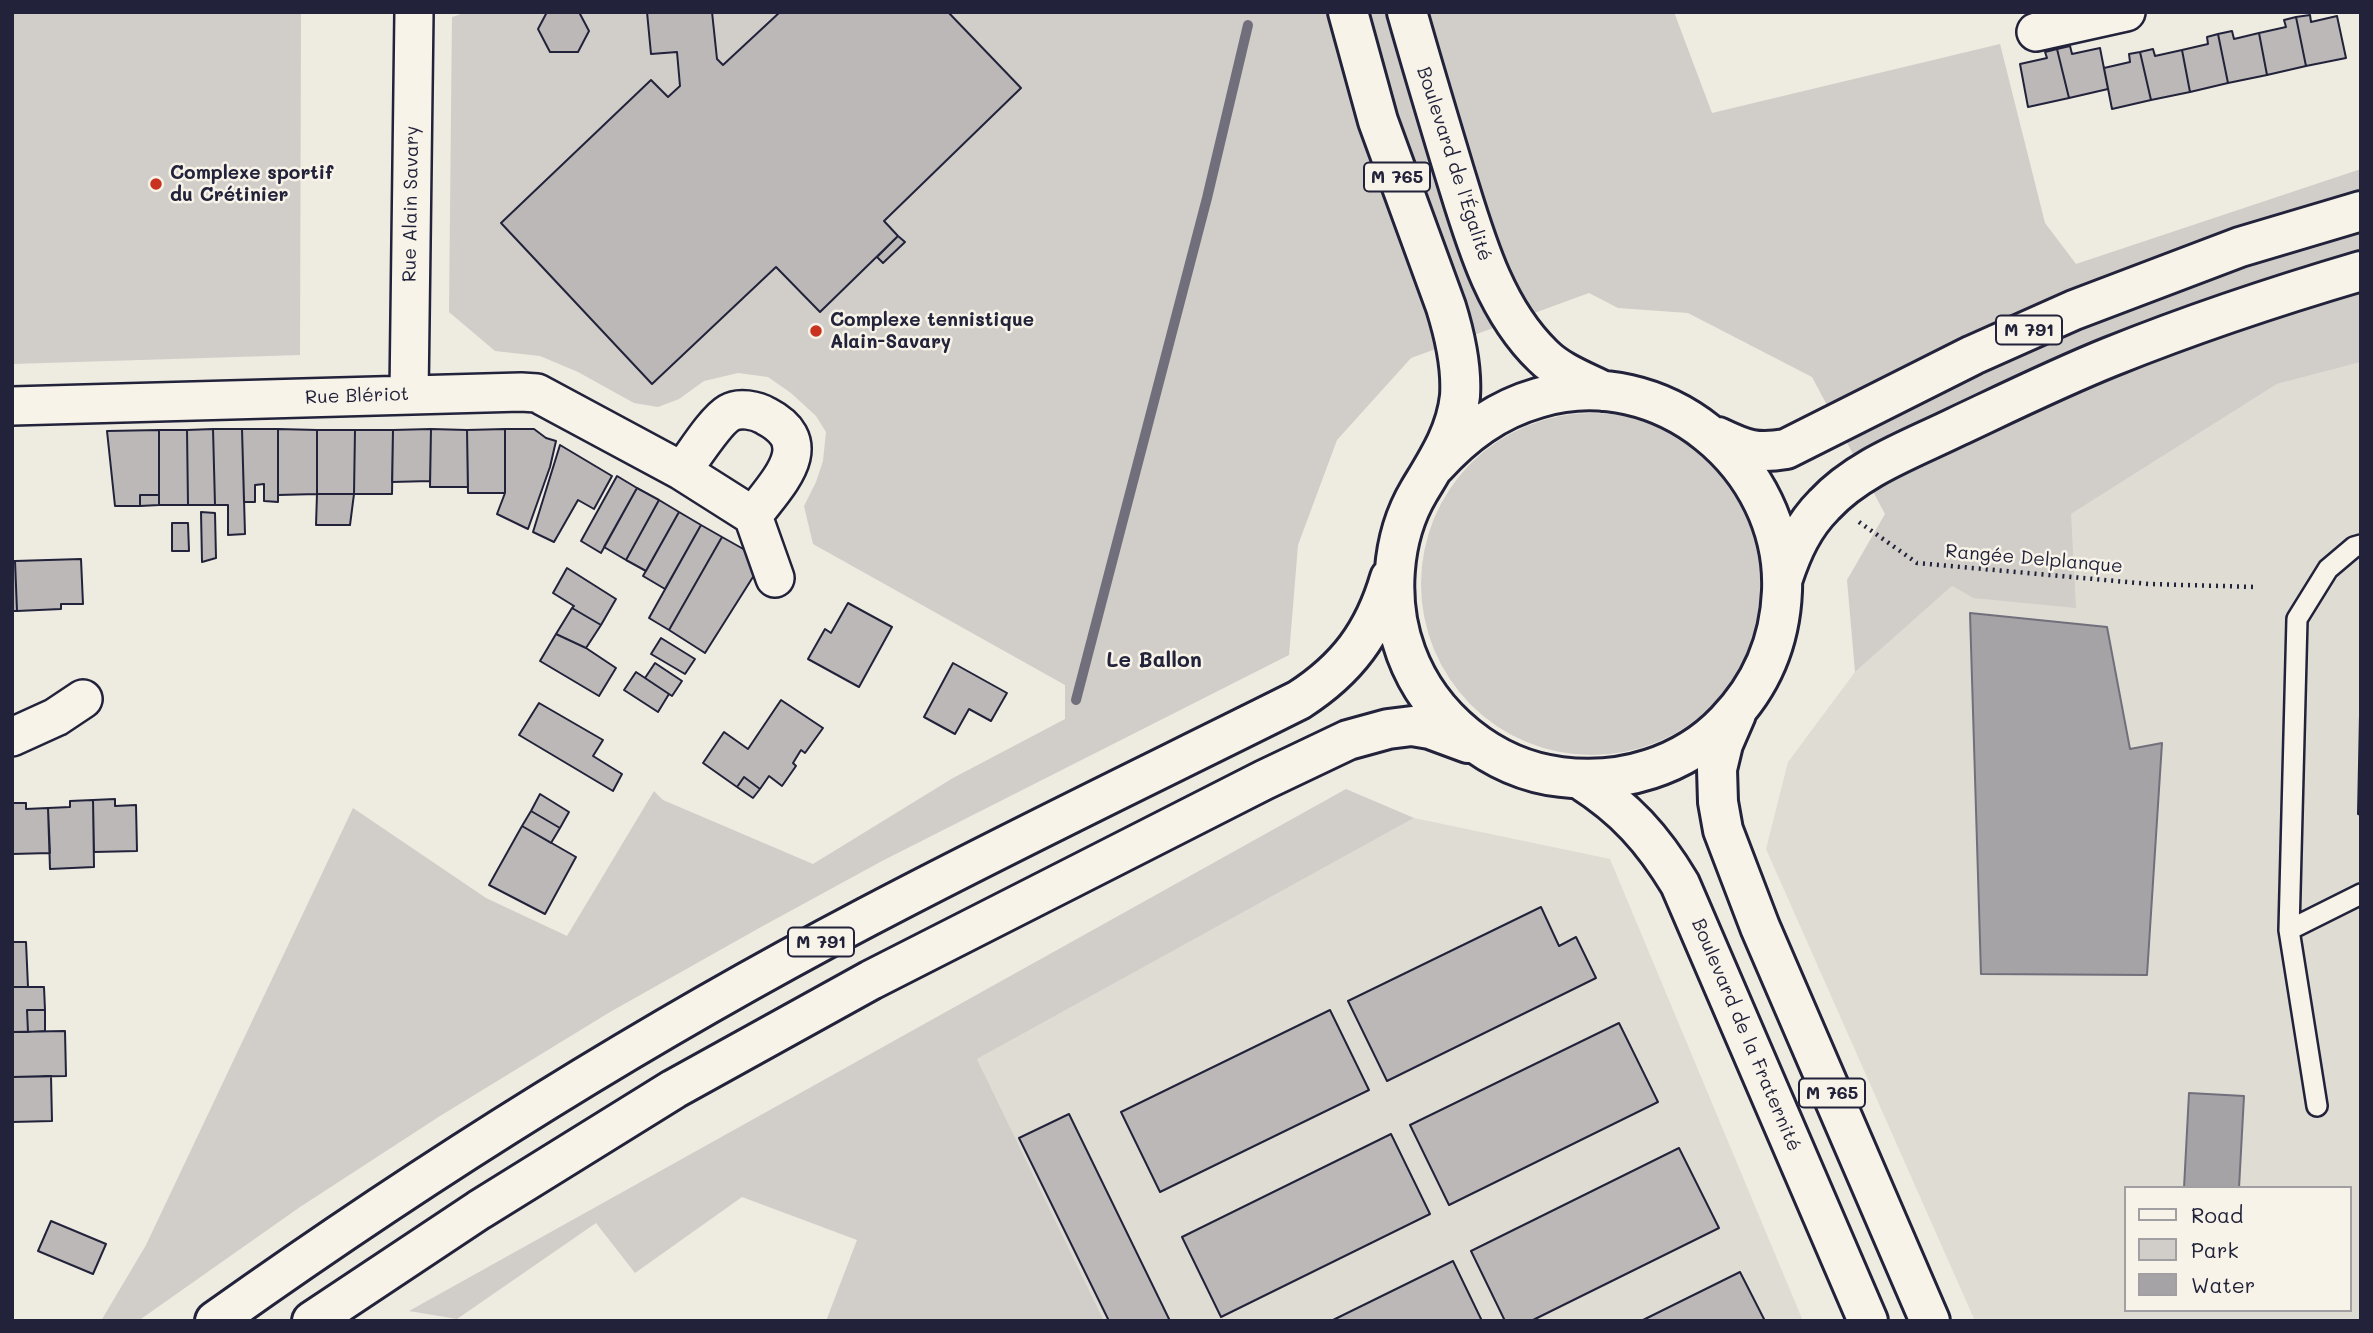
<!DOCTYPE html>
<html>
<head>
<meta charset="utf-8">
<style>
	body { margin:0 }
	#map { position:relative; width:2373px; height:1333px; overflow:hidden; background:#eeebe1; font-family:Mali,sans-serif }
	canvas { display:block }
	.frame { position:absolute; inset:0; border:14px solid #22223b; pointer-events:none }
	.legend { position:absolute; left:2124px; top:1186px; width:228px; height:126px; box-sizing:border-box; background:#f7f3e8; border:2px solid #a29fa3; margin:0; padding:9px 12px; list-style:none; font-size:21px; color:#22223b }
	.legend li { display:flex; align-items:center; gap:14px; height:35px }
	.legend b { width:35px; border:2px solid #a29fa3 }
</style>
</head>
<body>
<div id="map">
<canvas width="2373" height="1333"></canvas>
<div class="frame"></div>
<ul class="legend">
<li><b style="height:9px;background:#f7f3e8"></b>Road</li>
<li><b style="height:19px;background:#d1cdc9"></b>Park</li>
<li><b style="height:19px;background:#a6a3a6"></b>Water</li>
</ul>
</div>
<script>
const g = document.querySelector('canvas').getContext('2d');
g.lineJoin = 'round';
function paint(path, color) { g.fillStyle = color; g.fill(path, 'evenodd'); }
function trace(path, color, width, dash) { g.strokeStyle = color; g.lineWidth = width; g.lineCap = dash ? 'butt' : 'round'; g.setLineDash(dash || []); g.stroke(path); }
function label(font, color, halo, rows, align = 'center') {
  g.font = font + ' Mali,sans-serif'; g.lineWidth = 5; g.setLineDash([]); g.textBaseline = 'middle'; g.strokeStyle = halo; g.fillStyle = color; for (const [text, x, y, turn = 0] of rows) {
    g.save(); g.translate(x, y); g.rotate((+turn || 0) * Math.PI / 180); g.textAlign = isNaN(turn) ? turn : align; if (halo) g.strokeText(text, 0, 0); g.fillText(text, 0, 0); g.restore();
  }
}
paint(new Path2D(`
	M2361 362V1321H1975L1766 849 1788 762 1855 672 1952 586 1973 598 2071 514 2277 384ZM2126 1188H2350V1310H2126Z
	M1414 818 1610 859 1803 1321H1104L977 1059Z`), '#dfdcd4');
paint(new Path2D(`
	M12 12H301L300 355 12 364Z
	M467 12H1674L1712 113 2000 44 2045 223 2076 264 2361 169V362L2277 384 2071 514 2076 608 1973 598 1952 586 1855 672 1847 580 1885 514 1812 377 1688 313 1618 308 1589 293 1411 358 1337 440 1298 545 1289 655 882 861 761 927 610 1012 440 1116 300 1207 138 1321H101L146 1245 353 808 486 898 567 936 654 791 663 800 813 864 953 778 1065 719V685L813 544 804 506 816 482 823 461 826 432 816 416 791 393 768 377 738 373 704 381 679 399 658 407 634 403 578 372 540 356 495 351 449 312 452 17Z
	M1421 584a171 171 0 1 1 342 0a171 171 0 1 1-342 0Z
	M1346 789 1414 818 977 1059 1104 1321H826L857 1240 742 1197 635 1273 596 1223 457 1319 409 1311Z`), '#d1cdc9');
const water = new Path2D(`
	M1970 613 2107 627 2130 749 2162 743 2147 975 1981 974Z
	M2189 1093 2244 1096 2239 1188H2184Z`);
paint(water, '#a6a3a6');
trace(water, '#716f7b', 2);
trace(new Path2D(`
	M1076 700 1207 198 1248 25`), '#716f7b', 10);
const building = new Path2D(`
	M547 12H579L589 31 578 52H550L538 29Z
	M647 12H712L717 59 723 65 780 12H948L1021 88 884 221 898 236 820 312 776 267 652 384 501 223 651 80 668 97 680 86 677 52 651 54Z
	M2310 15 2311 22 2337 16 2346 58 2306 66 2296 17Z
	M2296 17 2306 66 2267 75 2259 33 2286 27 2284 20Z
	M2232 31 2234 39 2259 33 2267 75 2228 83 2218 34Z
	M2218 34 2228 83 2190 92 2182 50 2208 44 2207 37Z
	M2070 46 2072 54 2100 48 2108 89 2069 98 2057 49Z
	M2057 49 2069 98 2028 107 2020 64 2047 58 2045 52Z
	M2153 49 2155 56 2182 50 2190 92 2151 100 2140 52Z
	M2140 52 2151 100 2112 109 2104 68 2130 62 2129 54Z
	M898 236 905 242 883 263 877 257Z
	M213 429H242L245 534 228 535V505H215Z
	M213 429 215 505H188L187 430Z
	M242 429H278V502L264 501V484L255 485V502H244Z
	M278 429 317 430V494L278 495Z
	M431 429 467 430 468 487H430Z
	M431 429 430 481 392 482 393 430Z
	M505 429H534L546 438 556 441 550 467 528 529 497 514 505 493Z
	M505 429V493H468L467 430Z
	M159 430V495H140V506H115L107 431Z
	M159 430H187L188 505H159Z
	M317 430H355L354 494H317Z
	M355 430H393L392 494H354Z
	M560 445 612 476 594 509 578 500 554 542 533 532Z
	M617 476 637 488 601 553 581 541Z
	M637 488 659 500 626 560 604 547Z
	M317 494H354L350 525H316Z
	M140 495H159V505L140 506Z
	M659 500 679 512 646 571 626 560Z
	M201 512 215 513 216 558 202 562Z
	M679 512 701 525 665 589 643 576Z
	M172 523H188L189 551H172Z
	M701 525 722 537 669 630 649 618Z
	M722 537 754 555 758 569 705 653 669 630Z
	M81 559 83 604H61V609L17 611 15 561Z
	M12 561H15L17 611H12Z
	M567 568 616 599 601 625 572 608 574 606 553 593Z
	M848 603 892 627 859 687 808 659 825 629 831 633Z
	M572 608 601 625 586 648 556 634Z
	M556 634 586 648 616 668 599 696 540 661Z
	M661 638 695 659 685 674 651 654Z
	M655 663 682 681 672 696 645 678Z
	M953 663 1007 693 991 721 969 709 955 734 924 717Z
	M2361 665V815L2358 814Z
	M636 672 669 694 658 712 624 690Z
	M781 700 823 728 805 753 801 750 793 763 796 766 782 786 769 776 760 789 744 777 737 787 703 763 724 732 748 749Z
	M539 703 603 740 593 756 622 774 613 791 519 735Z
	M744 777 760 789 753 798 737 787Z
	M540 794 569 812 560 828 531 811Z
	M115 799V806L136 805 137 851 94 852 93 800Z
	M93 800 94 867 50 869 48 808 70 807V801Z
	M12 803H26V809L48 808 50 853 12 854Z
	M531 811 560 828 551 843 522 826Z
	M522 826 576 857 545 914 489 885Z
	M1541 907 1559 946 1576 937 1596 978 1387 1081 1348 1001Z
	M12 942H26L28 987H12Z
	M12 987H44L45 1010H27L28 1032H12Z
	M27 1010H45V1031L28 1032Z
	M1330 1010 1369 1090 1160 1192 1121 1112Z
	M1619 1023 1658 1102 1449 1205 1410 1125Z
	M65 1031 66 1076 12 1077V1032Z
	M51 1076 52 1121 12 1122V1077Z
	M1069 1114 1170 1321H1109L1019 1138Z
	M1391 1134 1430 1214 1221 1317 1182 1237Z
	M1679 1148 1719 1228 1531 1321H1505L1471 1251Z
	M51 1221 106 1244 93 1274 38 1251Z
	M1453 1261 1482 1321H1331Z
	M1740 1272 1765 1321H1641Z`);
paint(building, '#bbb8b7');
trace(building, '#22223b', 2);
const service = new Path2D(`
	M2289 930 2297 619 2328 569 2354 547 2361 545
	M2317 1106 2289 930 2361 894`);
const minor = new Path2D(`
	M2036 32 2126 12
	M409 395 414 12
	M12 406 521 392 537 393 682 471 753 516 775 578
	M682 471C693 457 715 421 729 413 739 407 756 410 766 416 820 444 777 483 753 516
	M12 737 56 717 83 699`);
const primary = new Path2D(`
	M1348 12 1378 121 1446 307C1455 336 1462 366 1460 396 1456 433 1437 461 1419 491 1391 538 1387 602 1406 653 1430 718 1492 769 1561 777 1621 785 1684 766 1726 722 1761 686 1780 641 1782 591 1787 465 1661 361 1538 398 1496 410 1464 434 1435 466
	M1407 12C1422 65 1438 118 1454 171 1474 235 1493 308 1543 356 1559 372 1583 381 1603 391
	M1718 437C1745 450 1756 454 1786 449L1973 355 2074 310 2240 247 2361 211
	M1783 578C1792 551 1803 526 1824 505 1858 468 1911 449 1956 427 2007 403 2058 378 2110 357 2192 324 2276 296 2361 271
	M1736 714 1723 744 1717 769 1718 802 1723 830 1760 927 1930 1321
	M1581 780C1625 808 1653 839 1680 884L1868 1321
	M215 1321C423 1173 640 1036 867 917 1009 842 1155 772 1299 700 1347 669 1374 633 1390 578
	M312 1321 479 1210 674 1089 871 980 1264 780 1348 740 1388 729 1412 726 1430 729 1468 743`);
trace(service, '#22223b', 24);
trace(minor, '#22223b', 42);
trace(primary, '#22223b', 44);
trace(new Path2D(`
	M1859 522 1917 563 2149 584 2257 587`), '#22223b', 4.5, [2, 5]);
trace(service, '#f7f3e8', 19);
trace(minor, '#f7f3e8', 37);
trace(primary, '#f7f3e8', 38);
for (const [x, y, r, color] of [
	[156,184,7,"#c8321e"],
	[816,331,7,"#c8321e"]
]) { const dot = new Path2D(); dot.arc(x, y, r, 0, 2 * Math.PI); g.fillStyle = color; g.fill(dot); trace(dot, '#f7f3e8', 2.5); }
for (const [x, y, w] of [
	[1397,177,66],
	[2029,330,66],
	[821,942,66],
	[1832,1093,66]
]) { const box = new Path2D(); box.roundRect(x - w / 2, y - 14.5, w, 29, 5); g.fillStyle = '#f7f3e8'; g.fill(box); trace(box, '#22223b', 2); }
label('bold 18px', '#22223b', null, [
	["M 765",1397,177],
	["M 791",2029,330],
	["M 791",821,942],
	["M 765",1832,1093]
]);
label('19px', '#22223b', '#f7f3e8', [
	["Boulevard de l'Égalité",1454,164,72],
	["Rue Alain Savary",411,204,-89],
	["Rue Blériot",357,396,-2],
	["Rangée Delplanque",2034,559,5],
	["Boulevard de la Fraternité",1746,1035,67]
]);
label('bold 19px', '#22223b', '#f7f3e8', [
	["Complexe sportif",170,173],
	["du Crétinier",170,195],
	["Complexe tennistique",830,320],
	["Alain-Savary",830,342]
], 'left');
label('bold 21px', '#22223b', '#f7f3e8', [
	["Le Ballon",1154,661]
]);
</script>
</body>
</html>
